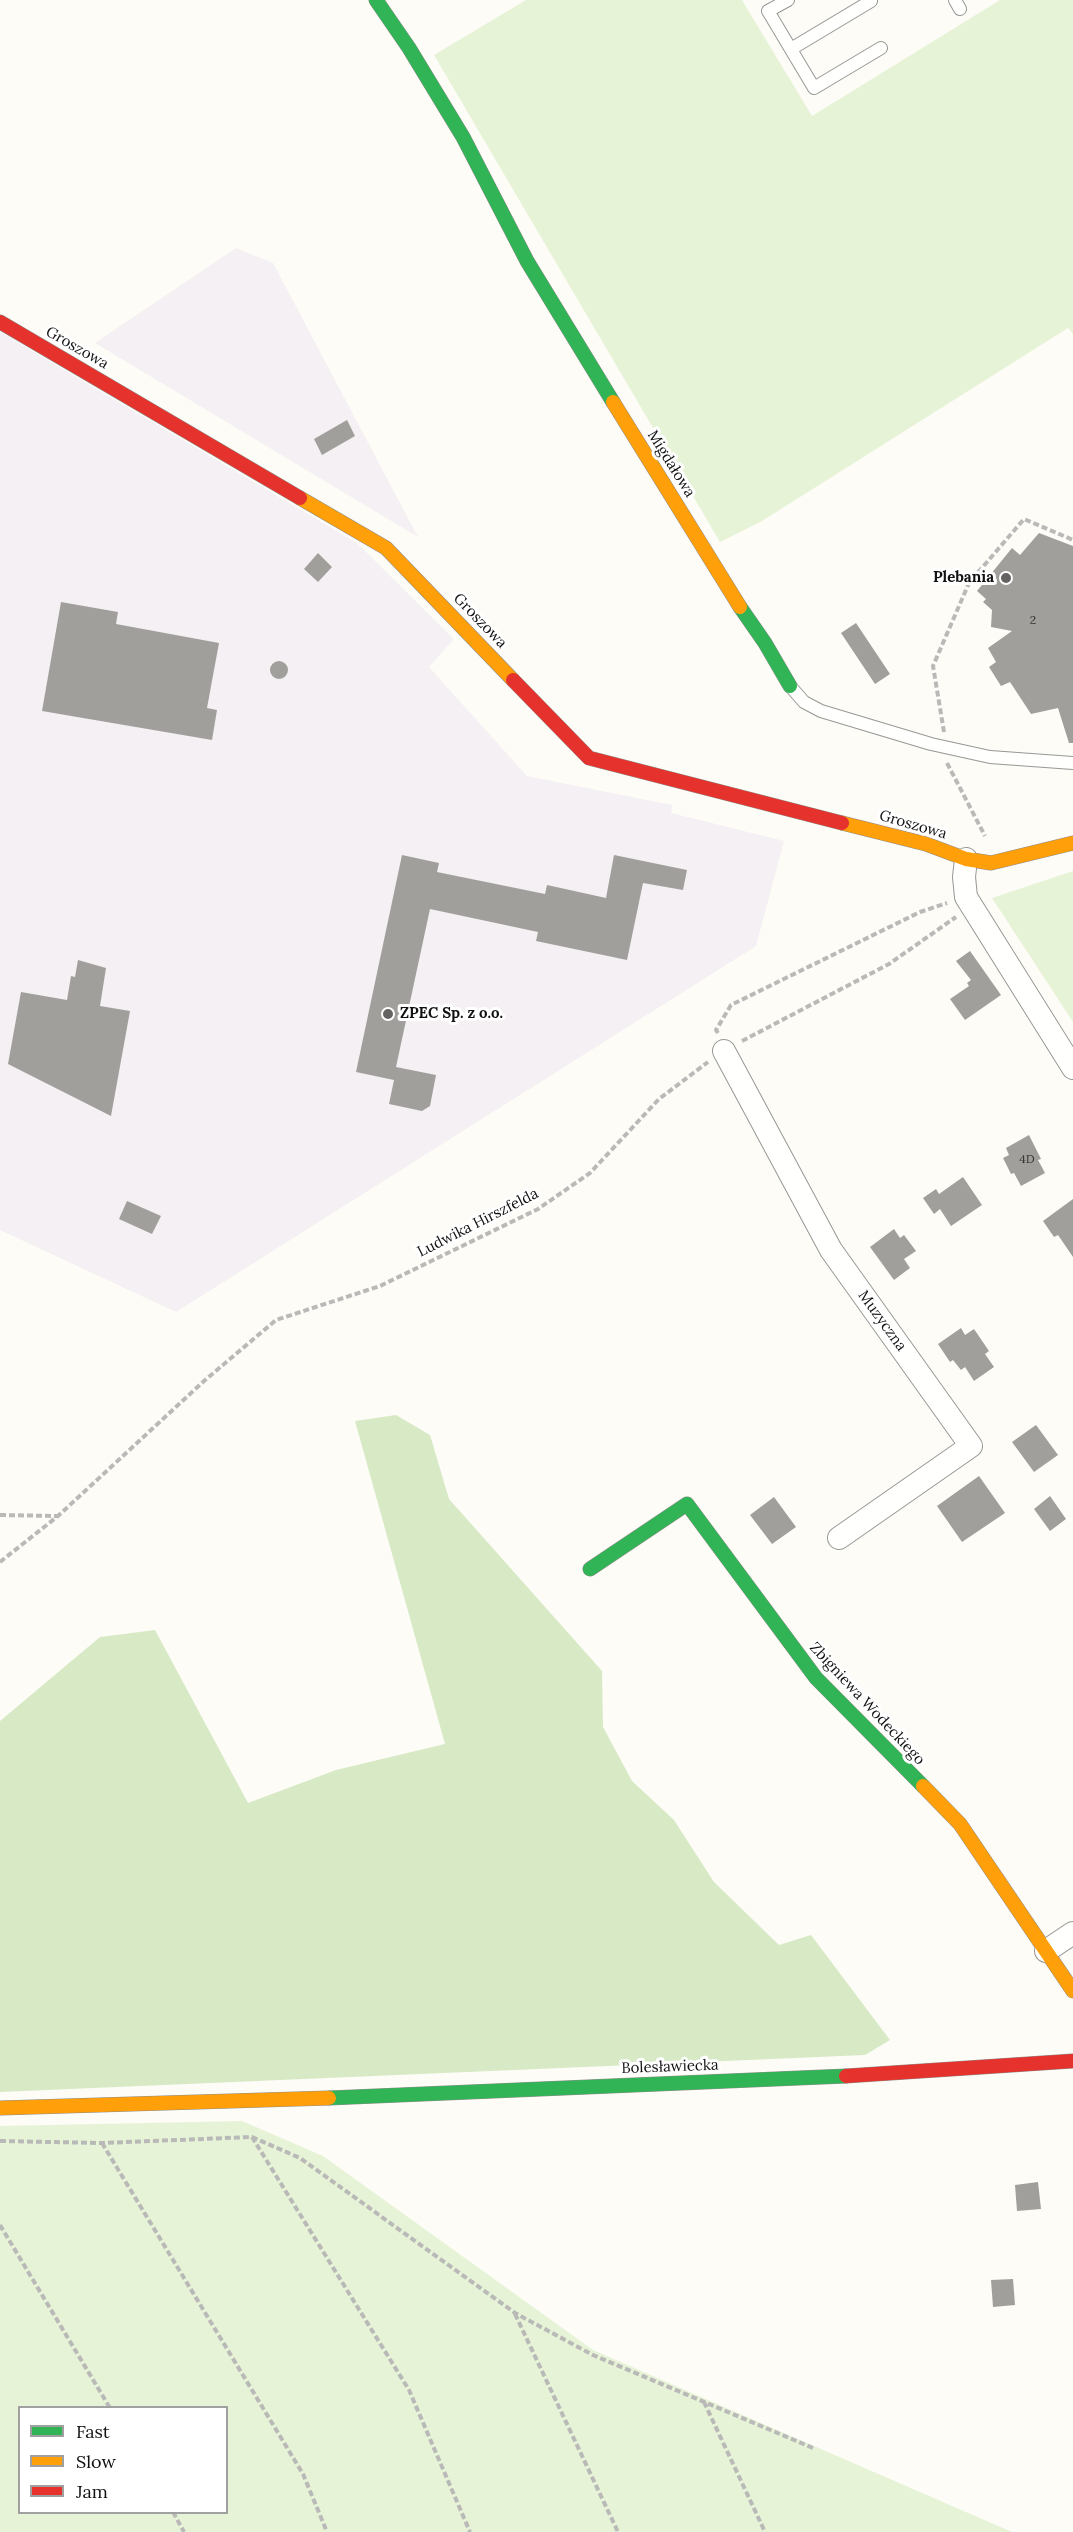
<!DOCTYPE html>
<html>
<head>
<meta charset="utf-8">
<style>
	body { margin:0 }
	#map { position:relative; width:1073px; height:2532px; overflow:hidden; background:#fdfcf7; font-family:Lora,serif }
	canvas { display:block }
	.legend { position:absolute; left:18px; top:2406px; width:210px; height:108px; box-sizing:border-box; background:#fff; border:2px solid #a0a0a0; margin:0; padding:8px 10px; list-style:none; font-size:18px; color:#111 }
	.legend li { display:flex; align-items:center; gap:12px; height:30px }
	.legend b { width:30px; border:2px solid #a0a0a0 }
</style>
</head>
<body>
<div id="map">
<canvas width="1073" height="2532"></canvas>
<ul class="legend">
<li><b style="height:8px;background:#30b455"></b>Fast</li>
<li><b style="height:8px;background:#ff9f0a"></b>Slow</li>
<li><b style="height:8px;background:#e5322d"></b>Jam</li>
</ul>
</div>
<script>
const g = document.querySelector('canvas').getContext('2d');
g.lineJoin = 'round';
function paint(path, color) { g.fillStyle = color; g.fill(path, 'evenodd'); }
function trace(path, color, width, dash) { g.strokeStyle = color; g.lineWidth = width; g.lineCap = dash ? 'butt' : 'round'; g.setLineDash(dash || []); g.stroke(path); }
function label(font, color, halo, rows, align = 'center') {
  g.font = font + ' Lora,serif'; g.lineWidth = 6; g.setLineDash([]); g.textBaseline = 'middle'; g.strokeStyle = halo; g.fillStyle = color; for (const [text, x, y, turn = 0] of rows) {
    g.save(); g.translate(x, y); g.rotate((+turn || 0) * Math.PI / 180); g.textAlign = isNaN(turn) ? turn : align; if (halo) g.strokeText(text, 0, 0); g.fillText(text, 0, 0); g.restore();
  }
}
paint(new Path2D(`
	M236 248 273 263 418 537 95 343Z
	M0 332 357 543 454 639 429 667 527 776 672 805 671 813 784 841 756 946 176 1312 0 1230Z`), '#f5f0f3');
paint(new Path2D(`
	M526 0H742L812 116 1000 0H1073V334L1068 328 762 521 720 542 434 55Z
	M1073 871V1022L992 898Z
	M242 2121 323 2156 593 2350 1012 2532H0V2126ZM20 2408H226V2512H20Z`), '#e7f3d7');
paint(new Path2D(`
	M396 1415 430 1435 449 1499 602 1671 603 1727 632 1781 674 1820 714 1882 779 1945 811 1935 890 2040 865 2055 0 2092V1721L100 1637 155 1630 248 1803 336 1770 445 1744 355 1421Z`), '#d8eac5');
paint(new Path2D(`
	M347 420 355 436 322 455 314 439Z
	M1039 533 1073 546V743H1069L1058 708 1031 714 1010 682 1001 686 989 667 996 662 988 648 1012 631 991 627 992 610 983 602 986 599 977 591 1012 548 1020 555Z
	M318 553 332 567 318 582 304 569Z
	M61 602 118 612 116 624 219 643 207 708 217 710 212 740 42 711Z
	M856 623 890 674 875 684 841 633Z
	M270 670a9 9 0 1 1 18 0a9 9 0 1 1-18 0Z
	M402 855 439 863 437 872 545 894 547 885 606 898 614 855 687 870 683 890 643 883 627 960 536 941 538 932 430 909 396 1067 436 1075 430 1106 422 1111 389 1104 394 1080 356 1072Z
	M970 951 1001 995 965 1020 950 999 969 986 967 983 971 980 956 961Z
	M78 960 106 968 100 1006 130 1011 111 1116 8 1064 21 992 67 1000 71 976 75 977Z
	M1029 1135 1041 1159 1038 1160 1045 1173 1021 1186 1014 1173 1011 1174 1003 1158 1009 1155 1006 1148Z
	M963 1177 982 1205 951 1226 940 1209 934 1214 923 1198 936 1189 939 1194Z
	M1073 1199V1257L1058 1235 1054 1237 1043 1221Z
	M127 1201 161 1216 152 1234 119 1219Z
	M894 1229 900 1238 904 1235 916 1251 904 1259 910 1268 894 1280 870 1247Z
	M961 1328 965 1335 974 1329 989 1351 985 1354 994 1367 974 1381 965 1367 961 1370 953 1360 950 1362 938 1344Z
	M1036 1425 1058 1455 1034 1472 1012 1442Z
	M979 1476 1005 1513 962 1542 937 1506Z
	M1050 1496 1066 1519 1050 1531 1034 1509Z
	M774 1497 796 1527 772 1544 750 1515Z
	M1038 2182 1041 2209 1017 2211 1015 2185Z
	M1013 2279 1015 2305 993 2307 991 2280Z`), '#a19f9c');
const lane = new Path2D(`
	M788 0 768 11 814 88 881 48
	M955 0 960 9
	M791 49 871 1
	M790 686 804 702 821 711 931 744 990 757 1073 763`);
const street = new Path2D(`
	M966 859 964 877 966 897 1073 1068
	M724 1051 831 1250 971 1446 839 1538
	M1046 1951 1073 1933`);
const fast = new Path2D(`
	M376 0 409 48 463 137 527 261 613 402
	M740 607 765 643 790 686
	M590 1569 687 1504 816 1678 923 1786
	M329 2098 846 2076`);
const slow = new Path2D(`
	M613 402 740 607
	M300 498 386 548 513 680
	M842 823 926 844 966 859 991 863 1073 843
	M923 1786 960 1824 1073 1991
	M0 2108 329 2098`);
const jam = new Path2D(`
	M0 322 300 498
	M513 680 589 758 842 823
	M846 2076 1073 2061`);
trace(lane, '#979795', 14);
trace(street, '#979795', 24);
trace(fast, '#8e8d8b', 15);
trace(slow, '#8e8d8b', 15);
trace(jam, '#8e8d8b', 15);
trace(new Path2D(`
	M944 732 933 666 969 583 1024 519 1073 540
	M947 763 985 836
	M718 1033 716 1030 731 1005 920 912 947 903
	M742 1041 889 964 956 917
	M0 1515 57 1516
	M0 1562 58 1516 204 1381 276 1320 380 1286 538 1209 590 1173 659 1099 708 1062
	M252 2137 409 2390 470 2532
	M0 2141 102 2143 252 2137 300 2158 515 2313 593 2355 813 2448
	M102 2143 303 2474 327 2532
	M0 2225 110 2408
	M515 2314 618 2532
	M704 2402 765 2532
	M173 2512 184 2532`), '#b9b9b8', 4, [6, 3]);
trace(lane, '#fffffe', 12);
trace(street, '#fffffe', 22);
trace(fast, '#30b455', 14);
trace(slow, '#ff9f0a', 14);
trace(jam, '#e5322d', 14);
for (const [x, y, r, color] of [
	[1006,578,6,"#646362"],
	[388,1014,6,"#646362"]
]) { const dot = new Path2D(); dot.arc(x, y, r, 0, 2 * Math.PI); g.fillStyle = color; g.fill(dot); trace(dot, '#fff', 2); }
label('12px', '#353434', null, [
	["2",1033,621],
	["4D",1027,1160]
]);
label('15px', '#111', '#fff', [
	["Groszowa",77,348,30],
	["Migdałowa",671,464,58],
	["Groszowa",480,621,46],
	["Groszowa",913,825,16],
	["Ludwika Hirszfelda",478,1223,-27],
	["Muzyczna",882,1321,54],
	["Zbigniewa Wodeckiego",867,1704,47],
	["Bolesławiecka",670,2067,-2]
]);
label('bold 15px', '#111', '#fff', [
	["Plebania",994,578],
	["ZPEC Sp. z o.o.",400,1014,"left"]
], 'right');
</script>
</body>
</html>
